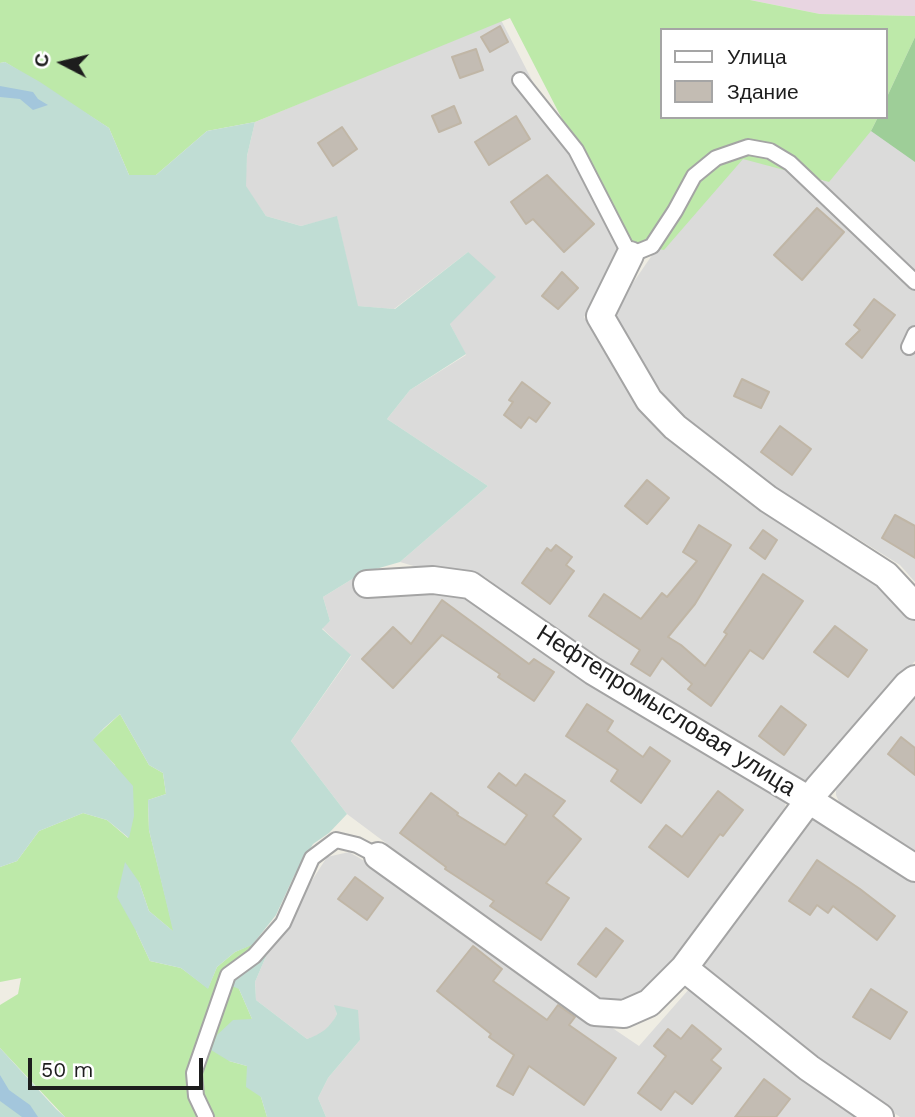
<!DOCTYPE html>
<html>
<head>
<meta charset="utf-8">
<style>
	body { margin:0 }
	#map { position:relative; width:915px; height:1117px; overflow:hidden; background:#efede3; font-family:"Work Sans",sans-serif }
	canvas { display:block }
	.legend { position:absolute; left:660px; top:28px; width:228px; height:91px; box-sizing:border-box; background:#fff; border:2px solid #a5a5a5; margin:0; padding:9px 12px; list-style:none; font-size:21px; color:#1d1d1d }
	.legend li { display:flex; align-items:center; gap:14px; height:35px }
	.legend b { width:35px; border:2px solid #a5a5a5 }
	.north { position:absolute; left:28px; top:28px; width:70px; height:70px; -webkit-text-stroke:5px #fff; paint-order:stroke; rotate:277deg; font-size:19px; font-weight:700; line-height:28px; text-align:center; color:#1d1d1d }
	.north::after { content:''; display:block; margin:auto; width:24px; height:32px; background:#1d1d1d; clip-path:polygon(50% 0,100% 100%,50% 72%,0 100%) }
	.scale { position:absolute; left:28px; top:1058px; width:175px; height:32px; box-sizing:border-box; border:4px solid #1d1d1d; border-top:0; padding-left:9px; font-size:21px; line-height:24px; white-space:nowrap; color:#1d1d1d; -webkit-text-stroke:5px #fff; paint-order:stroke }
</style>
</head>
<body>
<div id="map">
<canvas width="915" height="1117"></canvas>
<ul class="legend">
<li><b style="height:9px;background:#fff"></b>Улица</li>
<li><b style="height:19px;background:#c3bcb3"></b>Здание</li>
</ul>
<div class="north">С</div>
<div class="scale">50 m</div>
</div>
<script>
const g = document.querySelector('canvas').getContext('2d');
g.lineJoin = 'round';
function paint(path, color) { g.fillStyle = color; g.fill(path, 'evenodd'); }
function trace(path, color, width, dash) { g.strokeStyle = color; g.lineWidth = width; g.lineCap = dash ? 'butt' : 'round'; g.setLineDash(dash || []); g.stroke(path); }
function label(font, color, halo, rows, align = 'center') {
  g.font = font + ' "Work Sans",sans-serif'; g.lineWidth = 5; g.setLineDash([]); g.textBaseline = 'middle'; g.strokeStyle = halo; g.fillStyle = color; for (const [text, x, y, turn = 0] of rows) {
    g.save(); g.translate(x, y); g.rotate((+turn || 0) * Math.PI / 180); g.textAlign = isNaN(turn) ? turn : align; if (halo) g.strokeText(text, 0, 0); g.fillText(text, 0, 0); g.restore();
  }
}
paint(new Path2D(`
	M501 20 619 249 584 317 639 406 878 578 904 605 915 620V661L809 780 801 784 596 659 485 577 467 572H434L400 562 488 486 387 419 410 390 466 355 450 324 468 252 394 309 357 306 337 217 301 226 266 216 245 186 247 156 255 122Z
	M867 126 915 161V582L900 565 781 491 690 424 670 403 618 329 611 306 626 293 659 245 739 157 764 154 820 184Z
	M362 573 465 590 786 801 785 807 676 961 641 995 623 1004 599 1002 347 814 291 741 351 656 322 628 330 621 323 597Z
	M915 690V853L840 804 836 795V783Z
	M813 814 915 876V1117H900L813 1058 704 968 707 945Z
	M349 852 373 866 639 1046 690 988 865 1117H326L318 1098 328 1078 360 1040 335 1005 337 1014 332 1024 321 1034 307 1039 256 1000 255 982 267 954 253 944 281 934 302 896 327 857Z`), '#dbdbda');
paint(new Path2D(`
	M750 0H915V16L820 14Z`), '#e8d5e1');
paint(new Path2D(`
	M0 0H750L820 14 915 16V37L885 101V30H661V117H878L871 131 829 182 743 159 664 250 626 243 510 18 255 122 207 131 156 175H129L109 128 5 62 0 63Z
	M120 714 149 765 163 773 166 794 148 800 149 830 174 932 149 911 139 882 136 931 150 961 181 968 208 988 217 967 235 952 253 944 246 956 239 989 252 1019 229 1061 247 1066 261 1097 267 1117H65L0 1048V1005L18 994 21 978 0 982V867L17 861 39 831 83 813 107 820 128 838 115 765 92 740Z`), '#bde9a9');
paint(new Path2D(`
	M915 37V162L871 131 878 117H885V101Z`), '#9ece98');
paint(new Path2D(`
	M5 62 40 82 109 128 129 175H156L207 131 255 122 247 156 246 186 266 216 301 226 337 216 358 306 395 309 468 252 496 277 450 324 466 354 410 390 387 419 488 486 400 562 362 573 323 597 330 621 322 629 351 655 291 741 347 814 329 833 313 844 294 876 276 915 253 944 267 954 255 982 256 1000 307 1039C321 1034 330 1028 337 1014L334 1005 358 1010 360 1040 328 1078 318 1098 326 1117H267L261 1097 246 1087 247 1066 229 1061 211 1050 217 1035 233 1020 252 1019 239 989 232 986 235 964 246 956 252 945 235 952 217 967 208 989 181 968 150 961 136 931 117 897 125 862 139 882 149 911 173 931 149 830 148 800 166 794 163 773 149 765 120 714 104 728 93 740 133 786 134 816 129 838 107 820 83 813 39 831 17 861 0 867V63Z
	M0 1048 56 1109 65 1117H0Z`), '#c0ddd4');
paint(new Path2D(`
	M0 86 33 92 38 99 48 105 33 110 20 99 0 97Z
	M0 1075 9 1090 30 1105 38 1117H22L0 1101Z`), '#a3c6dc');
const building = new Path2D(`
	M500 26 508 42 490 52 481 37Z
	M476 49 483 70 460 78 452 57Z
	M454 106 461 123 439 132 432 116Z
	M516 116 530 139 489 165 475 142Z
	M342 127 357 149 333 166 318 143Z
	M547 175 594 224 564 252 533 219 526 224 511 202Z
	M817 208 844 232 802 280 774 255Z
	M562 272 578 288 558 309 542 296Z
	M874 299 895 315 862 358 846 344 860 330 854 325Z
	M742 379 769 392 761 408 734 396Z
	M522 382 550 403 536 422 529 417 521 428 504 415 513 402 509 400Z
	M780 426 811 449 792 475 761 452Z
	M647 480 669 498 647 524 625 506Z
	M895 515 915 526V558L882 538Z
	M699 525 731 545 695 604 668 637 681 645 705 666 727 634 724 632 763 574 803 601 763 659 750 650 711 706 688 689 692 684 662 658 650 676 631 664 640 650 589 616 604 594 641 619 662 593 667 597 697 561 683 552Z
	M763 530 777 540 765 559 750 548Z
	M556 545 572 557 566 565 574 571 550 604 522 583 547 548 551 551Z
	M442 600 529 664 534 659 554 672 534 701 498 677 500 674 442 635 393 688 362 659 393 627 411 644Z
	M835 626 867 650 848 677 814 652Z
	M587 704 613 721 607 731 643 757 650 747 670 761 641 803 611 781 618 770 566 736Z
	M781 706 806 725 784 755 759 736Z
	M901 737 915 748V775L888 754Z
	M499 773 516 786 525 774 565 801 553 816 581 839 546 883 569 898 541 940 490 906 494 901 445 869 446 867 400 833 431 793 458 813 457 815 505 845 527 815 488 787Z
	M718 791 743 810 723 836 720 834 688 877 649 847 666 825 682 837Z
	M817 860 860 889 895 916 877 940 833 906 828 913 817 905 810 915 789 901Z
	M355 877 383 898 367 920 338 899Z
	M606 928 623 941 596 977 578 964Z
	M473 946 502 969 493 981 547 1020 558 1005 575 1017 569 1025 616 1058 584 1105 529 1066 513 1095 497 1086 514 1055 489 1037 491 1034 437 991Z
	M871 989 907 1012 890 1039 853 1017Z
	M692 1025 721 1049 711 1060 721 1068 692 1104 675 1091 661 1110 638 1093 666 1056 654 1046 668 1029 681 1039Z
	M764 1079 790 1099 776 1117H735Z`);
paint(building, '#c3bcb3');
trace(building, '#c0b6a6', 2);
const lane = new Path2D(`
	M520 80 576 150 630 255 652 246 675 211 694 176 716 158 748 147 770 151 790 163 915 282
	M909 347 915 334
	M206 1117 196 1096 194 1073 228 975 254 956 283 923 312 858 336 840 357 845 378 856`);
const street = new Path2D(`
	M630 255 600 316 649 400 675 427 768 499 886 575 915 606
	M367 584 433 580 470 585 593 671 809 800 915 868
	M378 856 595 1012 624 1014 649 1003 684 968 809 1068 880 1117
	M684 968 818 788 907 685 915 679`);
trace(lane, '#a4a4a4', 18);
trace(street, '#a4a4a4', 30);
trace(lane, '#fff', 14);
trace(street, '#fff', 26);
label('24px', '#1d1d1d', '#fff', [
	["Нефтепромысловая улица",666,711,32]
]);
</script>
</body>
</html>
